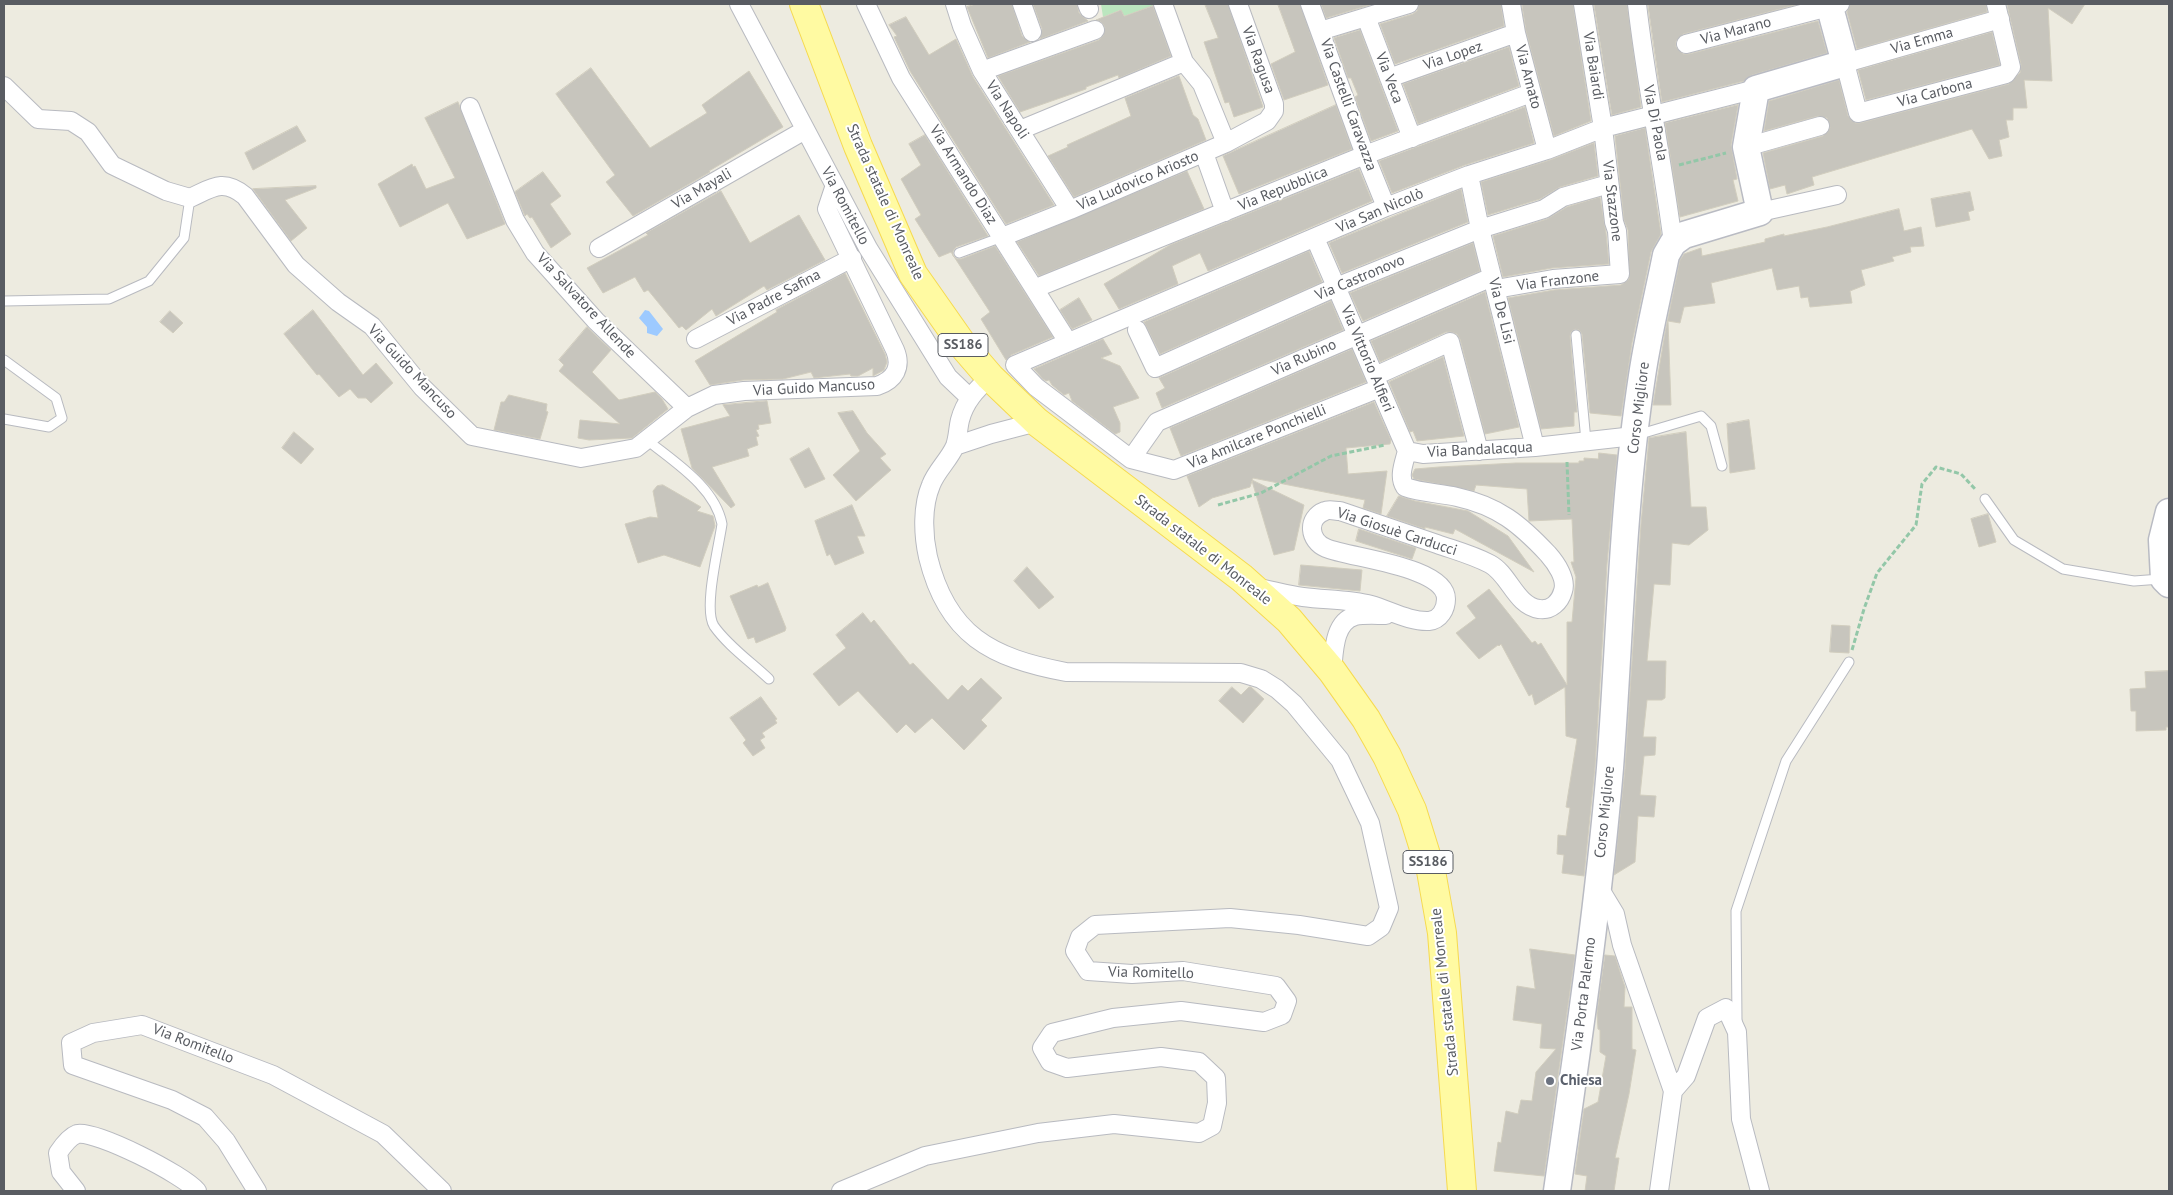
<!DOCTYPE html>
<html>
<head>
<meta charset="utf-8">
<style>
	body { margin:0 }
	#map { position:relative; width:2173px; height:1195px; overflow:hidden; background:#edebe0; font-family:"PT Sans",sans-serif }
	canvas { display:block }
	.frame { position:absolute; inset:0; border:5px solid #595c62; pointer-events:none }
</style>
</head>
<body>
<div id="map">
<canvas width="2173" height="1195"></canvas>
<div class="frame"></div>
</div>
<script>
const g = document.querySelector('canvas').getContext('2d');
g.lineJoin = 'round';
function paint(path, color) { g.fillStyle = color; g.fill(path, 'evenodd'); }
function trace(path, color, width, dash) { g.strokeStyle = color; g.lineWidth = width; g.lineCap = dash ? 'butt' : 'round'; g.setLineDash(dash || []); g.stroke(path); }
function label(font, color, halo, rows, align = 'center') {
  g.font = font + ' "PT Sans",sans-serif'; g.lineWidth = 4; g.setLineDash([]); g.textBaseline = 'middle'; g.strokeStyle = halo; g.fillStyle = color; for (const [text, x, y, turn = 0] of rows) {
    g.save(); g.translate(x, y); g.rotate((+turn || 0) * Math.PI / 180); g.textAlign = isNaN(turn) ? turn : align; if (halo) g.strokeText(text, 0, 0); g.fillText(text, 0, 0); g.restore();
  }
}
paint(new Path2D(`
	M1101 4H1154L1155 5 1124 16 1120 10 1103 17Z`), '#bbe6bf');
paint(new Path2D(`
	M645 310 649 311 663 329 657 336 647 333V327L639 318Z`), '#9dcaff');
const building = new Path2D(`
	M976 4H1012L1022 36 1030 42 988 58 967 7Z
	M1033 4H1077L1079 13 1088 21 1040 39 1042 29Z
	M1205 4H1228L1263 107 1234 117 1229 102 1225 103 1204 42 1218 38Z
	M1278 4H1300L1328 85 1284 100 1271 64 1295 52Z
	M1321 4H1373L1326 18Z
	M1419 4H1501L1504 26 1395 64 1380 24 1413 14 1417 11Z
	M1522 4H1573L1591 121 1554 136 1526 31Z
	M1594 4H1627L1641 107 1612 115Z
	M1648 4H1799L1683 34 1676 41V47L1683 54H1689L1818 21 1827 53 1752 75 1744 81 1662 102Z
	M1850 4H1986L1987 12 1857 49 1847 12Z
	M2007 4H2085L2072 24 2048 8 2052 81 2024 80 2027 108H2013V120H2006L2009 137 1999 140 2002 156 1989 159 1972 129 1812 177 1814 185 1787 194 1785 185 1770 189 1763 153 1823 136 1830 128 1827 118 1818 116 1764 131 1769 101 1839 80 1848 116 1855 123H1860L2009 84 2020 73 2021 65Z
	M1153 6 1171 56 1119 78 1118 75 1086 87V89L1020 112 998 76 1099 40 1103 36 1105 27 1101 22 1096 20 1121 10 1124 16Z
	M906 17 929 55 956 39 973 77 1054 205 1006 224 910 71 894 37 897 36 889 25Z
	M1360 30 1398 131 1371 141 1355 97 1358 95 1351 78H1348L1334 38Z
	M1992 32 2000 65 1866 100 1858 70Z
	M1509 47 1519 86 1418 124 1403 84Z
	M591 68 650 148 707 113 702 105 749 71 783 127 709 171 710 172 633 216 606 182 615 175 556 94Z
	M1179 76 1193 115 1198 119 1206 140 1074 197 1048 156 1068 147 1067 145 1131 116 1125 98Z
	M458 102 505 224 467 239 448 203 400 227 378 184 412 164 413 167 415 166 426 189 455 178 425 118Z
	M1336 105 1352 149 1239 194 1223 156Z
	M1738 105 1731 145 1737 179 1733 180 1738 201 1680 217 1665 123Z
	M1525 107 1534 143 1465 165 1392 193 1379 161Z
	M297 126 306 141 253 170 245 153Z
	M1645 128 1661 234 1651 252 1632 343 1621 416 1590 413 1582 334 1579 330 1575 329 1571 332 1570 336 1577 412H1574V426L1541 429 1508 298 1554 290 1621 285 1629 279 1628 230 1624 220 1615 136Z
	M925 135 988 236 956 247 953 251V256L957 259H961L995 246 1053 337 1011 355 1006 360 981 319 990 312 951 252 939 257 915 219 921 215 901 179 921 165 909 144Z
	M1594 143 1598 176 1560 187 1540 199 1488 215 1481 182 1550 160Z
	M1359 169 1372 201 1208 271 1200 253 1172 266 1178 284 1119 309 1104 284 1170 245Z
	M1187 171 1204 209 1039 276 1017 242Z
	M543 172 561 196 550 204 571 234 551 248 532 217 530 218 527 214 525 216 515 192Z
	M316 186V188L285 200 307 228 291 241 253 189Z
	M1461 189 1468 222 1342 273 1329 243Z
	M721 191 750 243 799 215 825 260 767 290 764 286 716 316 712 309 686 330 682 326 679 328 648 290 644 292 635 277 603 293 587 268 648 235 646 233Z
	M1970 192 1974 210 1968 212 1970 220 1936 227 1931 199Z
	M1600 197 1606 233 1609 264 1552 268 1503 277 1493 236 1547 219 1567 207Z
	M1899 209 1904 231 1921 227 1924 246 1910 247 1911 252 1892 257 1894 261 1861 270 1865 285 1850 291 1852 303 1810 307 1808 297 1801 298 1799 286 1777 290 1772 268 1711 283 1715 303 1684 307 1680 323 1668 321 1671 405H1653L1665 333 1680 260 1684 254 1701 248 1702 256 1765 242V239L1784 234V236L1827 227Z
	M1473 243 1480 271 1363 321 1350 293Z
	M1309 251 1322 282 1160 354 1144 322Z
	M845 273 885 354 887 362 884 370 873 376V368L858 376H851L850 374 814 378 811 372 783 379 743 380 710 385 695 361 777 312 776 310Z
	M1485 292 1519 427 1485 434 1460 339 1457 334 1451 332H1446L1380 362 1371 341Z
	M1079 298 1092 320 1072 329 1060 310Z
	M1331 301 1343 330 1162 408 1156 393 1165 388 1159 378Z
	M313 310 363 375 376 363 393 383 371 403 366 398H358L350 389 339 397 319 374 317 375 284 334Z
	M170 311 183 323 173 333 160 322Z
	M587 327 611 350 592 372 619 400 655 392 662 399 668 409 632 438 589 440 578 438 580 420 620 424 559 371 564 365 559 360Z
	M1103 339 1112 354 1101 358 1120 366 1139 398 1113 407 1120 423V432L1115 434 1072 401 1069 393 1064 395 1052 385 1049 380 1046 381 1043 379 1034 369Z
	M1352 349 1366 382 1181 456 1170 428Z
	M1443 357 1464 436 1417 441 1413 431 1410 432 1389 382Z
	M509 395 547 404 546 411 548 412 540 439 494 430 501 402H504Z
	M767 401 771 423 758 425 759 429 756 430 759 436 756 437 758 445 747 449 749 456 712 467 735 505 731 508 692 468 681 429 730 416 723 405Z
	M1374 402 1391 440 1390 444 1346 448 1348 474 1387 471 1381 514 1363 508 1365 500 1253 478 1252 480 1304 505 1294 550 1274 555 1252 481 1250 487 1212 498 1199 507 1187 476Z
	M853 411 867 433 886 454 880 458 891 470 856 501 833 475 860 451 838 413Z
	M1749 420 1755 469 1730 473 1727 424Z
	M294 432 314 449 301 464 282 448Z
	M1686 432 1691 507H1706L1708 530 1689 545 1672 543 1670 585 1654 584 1647 661H1666L1665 698 1662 700H1647L1643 737H1656L1655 755 1644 756 1640 795 1656 796 1654 817 1638 816 1635 862 1614 875 1625 769 1641 524 1649 438Z
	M809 448 825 479 805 488 790 459Z
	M1599 453 1617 455 1607 564 1595 767 1584 876 1562 873 1564 855 1557 854 1558 835 1566 836 1570 808 1566 807 1577 739 1566 736 1565 687 1535 705 1532 694 1529 696 1501 644 1499 646 1498 645 1479 659 1456 633 1476 618 1467 606 1489 589 1532 643 1535 641 1538 645 1541 643 1567 685V622H1572L1576 577 1571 562H1574L1572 519 1529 521 1527 489 1476 485 1474 491 1414 479 1412 475 1415 469 1439 467 1516 463H1579V461H1584V458L1598 459Z
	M663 485 701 507 697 511 713 516 715 526 700 567 664 555 638 563 625 524 650 517 658 518 653 491 657 486Z
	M1399 496 1415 501 1468 511 1508 536 1534 572 1455 529 1453 534 1425 527V529L1387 516Z
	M852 505 865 536H857L864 553 835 565 830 554 827 556 815 521Z
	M1988 514 1996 542 1979 547 1971 519Z
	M1359 529 1416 548 1412 559 1356 541Z
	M1301 565 1362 570 1360 591 1299 585Z
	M1027 567 1054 597 1039 609 1014 581Z
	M768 583 786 628 785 631 756 643 754 637 748 639 730 596 757 585 758 587Z
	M863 613 871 623 874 620 910 665 913 663 948 700 962 685 968 691 981 678 1002 698 981 720 987 726 964 750 932 718 915 733 906 724 897 733 858 691 839 706 813 674 846 648 836 635Z
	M1832 625 1850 626 1849 653 1830 652Z
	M2169 671V727H2166V730L2136 731V711H2131L2130 689 2146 688 2145 672Z
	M1232 687 1241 695 1249 687H1251L1264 699 1243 723 1219 701Z
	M761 697 777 719 775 720 777 723 762 733 765 737 760 740 765 748 753 756 743 743 746 740 730 718Z
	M1530 949 1575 955 1544 1176 1494 1171 1498 1142 1501 1143 1506 1111 1518 1114 1521 1100 1532 1101 1536 1072 1556 1049 1540 1048 1542 1024 1513 1020 1517 986 1535 989Z
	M1605 955 1615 956 1625 987 1624 1007H1632V1049L1636 1050 1629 1094 1615 1158H1619L1614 1191H1585L1587 1176 1575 1174 1584 1109 1598 1102 1606 1056 1600 1052V1030L1598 1029 1597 1013Z`);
paint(building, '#c7c5bd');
trace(building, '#d1cdbe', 1);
const lane = new Path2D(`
	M959 253 1002 237
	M4 301 109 299 149 281 184 238 190 198
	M1576 335 1586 441
	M4 360 56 398 62 418 49 427 4 419
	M1637 435 1701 416 1711 426 1722 466
	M647 440C674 462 715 487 722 524 719 546 703 609 714 626 728 646 751 662 769 679
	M1985 499 2014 540 2063 569 2134 581 2161 579
	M1737 1021 1736 911 1786 761 1849 662`);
const street = new Path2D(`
	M739 4 868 248 948 377 969 397
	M866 4 901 78 1068 342
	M955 4 962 26 982 71 1070 210
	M1022 4 1032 32
	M1087 4 1089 9
	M1163 4 1184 62 1202 84 1226 143
	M1310 4 1365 155 1386 207
	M1511 4 1516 33 1547 150
	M1637 4C1646 84 1663 163 1673 243
	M1996 4 2011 67 2006 74 1858 113 1845 63 2000 19
	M1366 17 1412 138
	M1320 31 1409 4
	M1686 44 1840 4
	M982 71 1095 30
	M1389 78 1516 33
	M4 86 38 119 71 121 88 132 112 165 166 191 190 198C212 188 223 178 245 196L296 265 338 302 372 326 422 387 472 436 581 458 636 448 687 408 714 395 744 391 877 386C895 380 902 367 895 350L827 209 835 185
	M470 107 515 220 535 253 596 321 687 408
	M1020 130 1184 62
	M1746 147 1820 126
	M1204 153 1225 212
	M1469 175 1480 229 1535 447
	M1760 212 1837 195
	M1002 237 1070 210 1226 143 1267 121 1274 111V104L1238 4
	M1315 238 1407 451
	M599 248 805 130
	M1036 288 1365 155 1531 93
	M1496 289 1553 279 1620 274 1617 231 1614 222 1603 128 1583 4
	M1137 330 1155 368 1336 287 1480 229 1544 209 1563 197 1609 184
	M696 339 852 258
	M1375 376 1450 342 1479 451
	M1380 388 1174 470 1131 459 1036 387 1015 365 1386 207 1469 175 1547 150 1603 128 1756 89
	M955 446 991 434 1037 422
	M1407 451 1423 454 1535 447 1634 436
	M1131 459 1157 422 1492 277
	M1255 587C1271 590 1287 595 1303 597 1325 600 1349 599 1371 605 1389 610 1410 622 1429 621 1440 620 1446 609 1446 599 1446 566 1349 558 1326 548 1309 541 1306 518 1325 511 1329 509 1335 511 1340 511 1372 522 1404 533 1437 544 1454 550 1473 555 1490 564 1509 574 1516 606 1539 609 1551 611 1560 602 1563 591 1567 579 1556 563 1548 554 1520 524 1498 506 1457 497 1440 493 1422 493 1405 487 1398 477 1404 463 1407 451
	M1332 671C1334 654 1333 622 1355 616 1364 614 1376 615 1386 615
	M1598 886 1615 914 1622 945 1673 1091 1686 1076 1707 1018 1726 1008 1737 1032 1741 1119 1760 1191
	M76 1191 61 1172 58 1153C62 1147 69 1137 77 1134 96 1130 184 1175 197 1191
	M257 1191 226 1141 205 1117 172 1100 73 1065 71 1043 93 1033 142 1025 273 1075 383 1134 442 1191
	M841 1191 925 1156 1038 1133 1114 1124 1199 1133 1212 1126 1217 1103 1216 1078 1199 1062 1161 1057 1067 1068 1050 1062 1042 1048 1052 1033 1113 1018 1181 1011 1264 1022 1282 1015 1287 1001 1276 986 1183 971 1132 974 1088 971 1075 951 1080 937 1095 925 1230 918 1299 925 1368 936 1381 927 1389 908 1370 823 1340 760 1294 704 1277 689 1261 679 1241 673 1066 672C991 658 947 635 928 557 923 535 922 506 931 485 936 471 949 460 955 446 958 438 958 428 960 420 965 401 976 390 990 377
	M1659 1191 1673 1091`);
const secondary = new Path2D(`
	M2169 512 2162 540 2164 579 2169 584
	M1557 1191C1577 1051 1598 910 1610 768 1620 637 1622 506 1642 376 1648 335 1658 295 1666 255L1673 243 1684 235 1760 212 1746 147 1756 89 1845 63 1829 4`);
const primary = new Path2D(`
	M804 4 858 146 913 274 965 348 990 377 1037 422 1242 578 1289 620 1332 671 1366 719 1387 756 1412 810 1431 871 1442 933 1462 1191`);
trace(lane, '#b8bac0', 11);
trace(street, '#b8bac0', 20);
trace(secondary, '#b9bbc3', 29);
trace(primary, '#f6da4f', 30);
trace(new Path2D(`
	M1679 165 1726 153
	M1567 462 1569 515
	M1218 505 1261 493 1331 456 1385 445
	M1852 650 1864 609 1877 573 1916 525 1922 484 1936 467 1961 474 1976 490`), '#93c7a8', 3, [5, 2.5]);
trace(lane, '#fff', 9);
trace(street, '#fff', 18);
trace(secondary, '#fff', 26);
trace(primary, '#fffaa2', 28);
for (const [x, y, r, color] of [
	[1550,1081,5,"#6b7280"]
]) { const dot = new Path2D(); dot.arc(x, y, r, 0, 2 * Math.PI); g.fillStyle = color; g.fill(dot); trace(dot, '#fff', 2); }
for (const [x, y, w] of [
	[963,345,50],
	[1428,862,50]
]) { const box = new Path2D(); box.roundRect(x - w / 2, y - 11.5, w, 23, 4); g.fillStyle = '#fff'; g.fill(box); trace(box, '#595c62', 1); }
label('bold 14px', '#595c62', null, [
	["SS186",963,345],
	["SS186",1428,862]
]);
label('15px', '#595c62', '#fff', [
	["Via Marano",1736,31,-15],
	["Via Emma",1922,41,-16],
	["Via Lopez",1453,56,-19],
	["Via Ragusa",1258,60,70],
	["Via Baiardi",1593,66,81],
	["Via Amato",1528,77,75],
	["Via Veca",1389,78,69],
	["Via Carbona",1935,93,-15],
	["Via Castelli Caravazza",1348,105,70],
	["Via Napoli",1007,110,57],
	["Via Di Paola",1655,123,79],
	["Via Armando Diaz",963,175,58],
	["Via Ludovico Ariosto",1138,181,-23],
	["Via Mayali",702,189,-30],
	["Via Repubblica",1283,189,-22],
	["Via Stazzone",1612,201,83],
	["Strada statale di Monreale",885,202,66],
	["Via Romitello",845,206,62],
	["Via San Nicolò",1380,211,-23],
	["Via Castronovo",1360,278,-23],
	["Via Franzone",1558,281,-7],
	["Via Padre Safina",774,298,-28],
	["Via Salvatore Allende",586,306,47],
	["Via De Lisi",1501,311,76],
	["Via Rubino",1304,358,-24],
	["Via Vittorio Alfieri",1367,359,67],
	["Via Guido Mancuso",412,372,47],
	["Via Guido Mancuso",814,388,-3],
	["Corso Migliore",1639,408,-83],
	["Via Amilcare Ponchielli",1257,437,-22],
	["Via Bandalacqua",1480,450,-3],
	["Via Giosuè Carducci",1397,532,18],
	["Strada statale di Monreale",1203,550,38],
	["Corso Migliore",1605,812,-84],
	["Via Romitello",1151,973,1],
	["Strada statale di Monreale",1445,992,-96],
	["Via Porta Palermo",1584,994,-83],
	["Via Romitello",193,1044,21]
]);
label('bold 15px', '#5b616d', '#fff', [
	["Chiesa",1560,1081]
], 'left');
</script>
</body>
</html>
